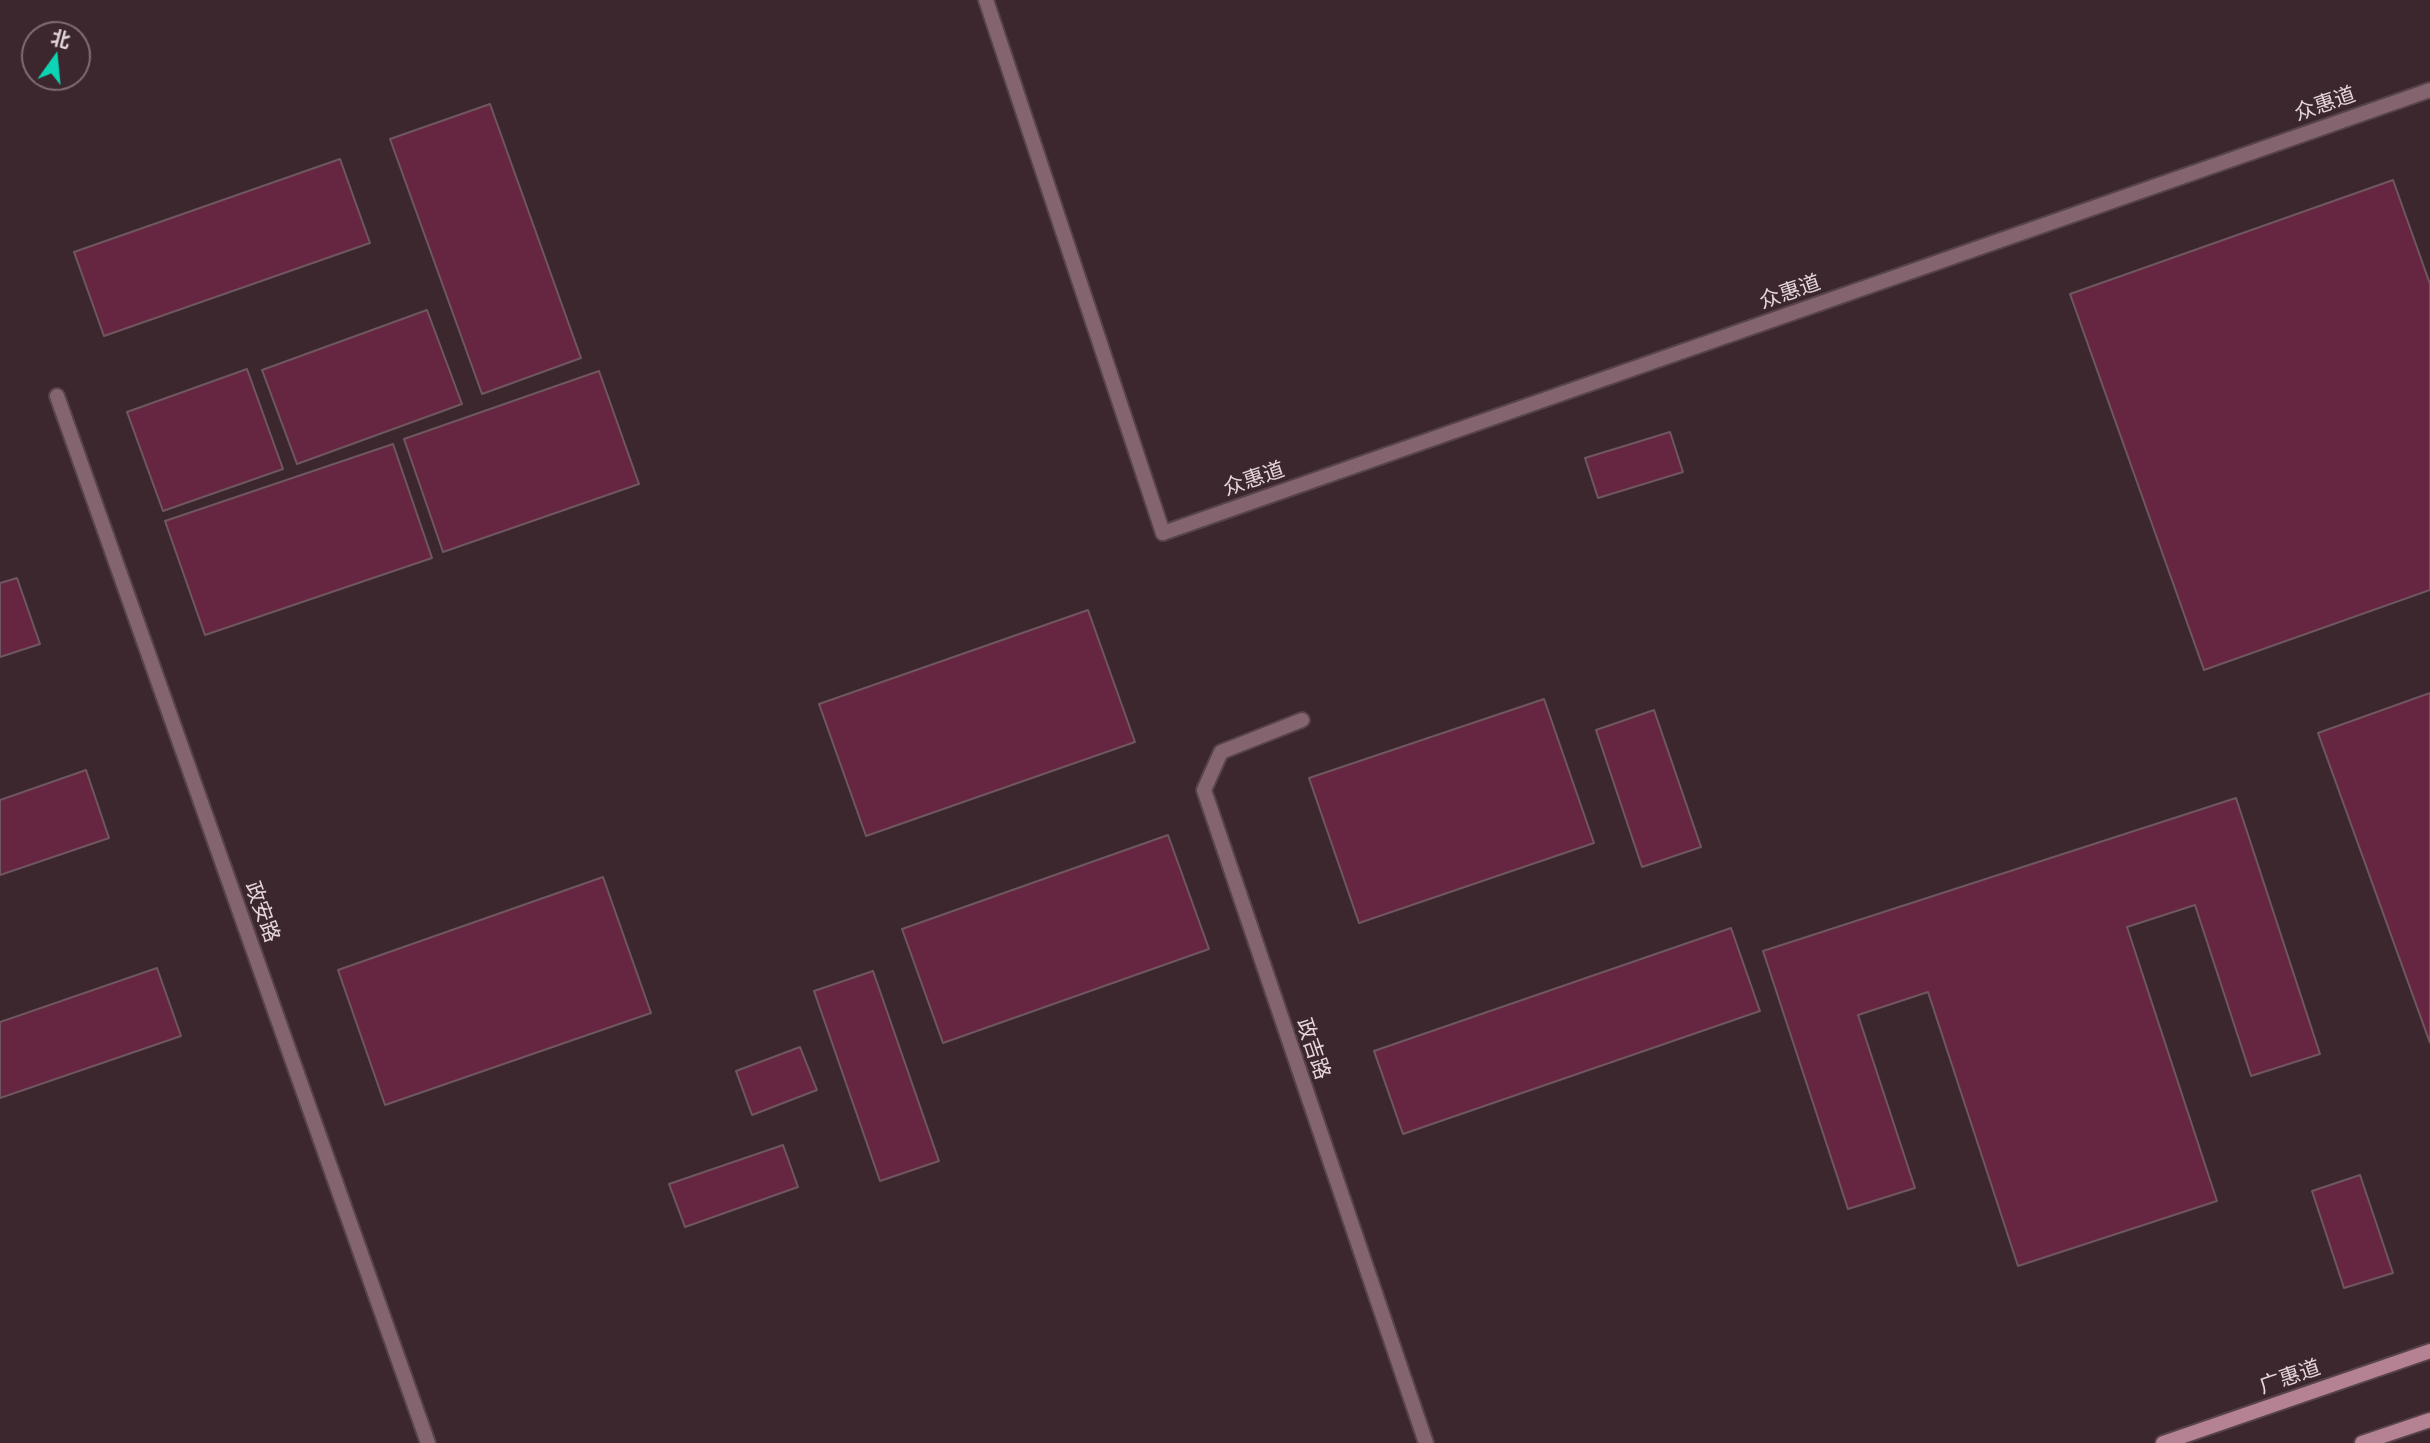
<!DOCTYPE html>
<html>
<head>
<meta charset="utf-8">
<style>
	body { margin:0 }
	#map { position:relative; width:2430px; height:1443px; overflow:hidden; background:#3c272e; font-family:"Playfair Display","Noto Sans SC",serif }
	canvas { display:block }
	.north { position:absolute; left:21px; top:21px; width:70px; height:70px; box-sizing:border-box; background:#3c272e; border:2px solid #7f6d73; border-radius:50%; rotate:15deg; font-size:19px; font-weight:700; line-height:28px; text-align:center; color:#e4d6db }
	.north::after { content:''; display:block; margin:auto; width:24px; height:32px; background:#0cd5b5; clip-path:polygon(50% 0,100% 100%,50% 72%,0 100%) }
</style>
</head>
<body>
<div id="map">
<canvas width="2430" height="1443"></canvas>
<div class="north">北</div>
</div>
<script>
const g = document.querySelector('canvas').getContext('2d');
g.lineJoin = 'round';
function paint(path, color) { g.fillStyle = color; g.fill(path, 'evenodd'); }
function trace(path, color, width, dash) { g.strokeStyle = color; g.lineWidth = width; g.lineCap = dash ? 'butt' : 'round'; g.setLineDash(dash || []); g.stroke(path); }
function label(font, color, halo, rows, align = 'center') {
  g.font = font + ' "Playfair Display","Noto Sans SC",serif'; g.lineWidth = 6; g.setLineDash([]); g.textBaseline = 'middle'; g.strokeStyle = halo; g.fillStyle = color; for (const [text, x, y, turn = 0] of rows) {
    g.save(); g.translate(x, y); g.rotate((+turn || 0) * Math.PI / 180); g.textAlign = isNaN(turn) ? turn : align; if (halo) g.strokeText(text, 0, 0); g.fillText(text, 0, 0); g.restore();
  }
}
const building = new Path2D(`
	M490 104 581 358 482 394 390 139Z
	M340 159 370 243 104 336 74 252Z
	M2393 180 2430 284V590L2204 670 2070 294Z
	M427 310 462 404 297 464 262 370Z
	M247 369 283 469 163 511 127 412Z
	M599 371 639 484 443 552 404 439Z
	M1670 432 1683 472 1598 498 1585 458Z
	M393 444 432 558 205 635 165 521Z
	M17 578 40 644 0 657V583Z
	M1088 610 1135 742 866 836 819 704Z
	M2430 693V1043L2318 733Z
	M1544 699 1594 843 1359 923 1309 778Z
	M1654 710 1701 847 1642 867 1596 730Z
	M86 770 109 838 0 875V800Z
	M2236 798 2320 1054 2251 1076 2195 905 2127 927 2217 1201 2018 1266 1928 992 1858 1015 1915 1188 1848 1209 1763 951Z
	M1168 835 1209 949 943 1043 902 929Z
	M603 877 651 1013 385 1105 338 970Z
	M1731 928 1760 1011 1403 1134 1374 1051Z
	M157 968 181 1036 0 1098V1022Z
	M873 971 939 1161 880 1181 814 991Z
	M800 1047 817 1090 752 1115 736 1071Z
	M783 1145 798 1187 685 1227 669 1184Z
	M2360 1175 2393 1273 2344 1288 2312 1191Z`);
paint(building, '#662641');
trace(building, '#6f575f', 2);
const minor = new Path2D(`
	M57 396 428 1443
	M1163 533 2430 90
	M1302 720 1221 752 1204 790 1426 1443`);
const tertiary = new Path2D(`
	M986 0 1163 533`);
const secondary = new Path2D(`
	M2163 1443 2430 1351
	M2362 1443 2430 1420`);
trace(minor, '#57434a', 18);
trace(tertiary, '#57434a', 18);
trace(secondary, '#57434a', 18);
trace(minor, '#84646f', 14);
trace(tertiary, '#84646f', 14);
trace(secondary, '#b58293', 14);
label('21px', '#e4d6db', '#3c272e', [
	["众惠道",2325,104,-19],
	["众惠道",1790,292,-19],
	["众惠道",1254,479,-19],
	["政安路",262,912,70],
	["政吉路",1313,1049,71],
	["广惠道",2290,1377,-19]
]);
</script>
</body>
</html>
